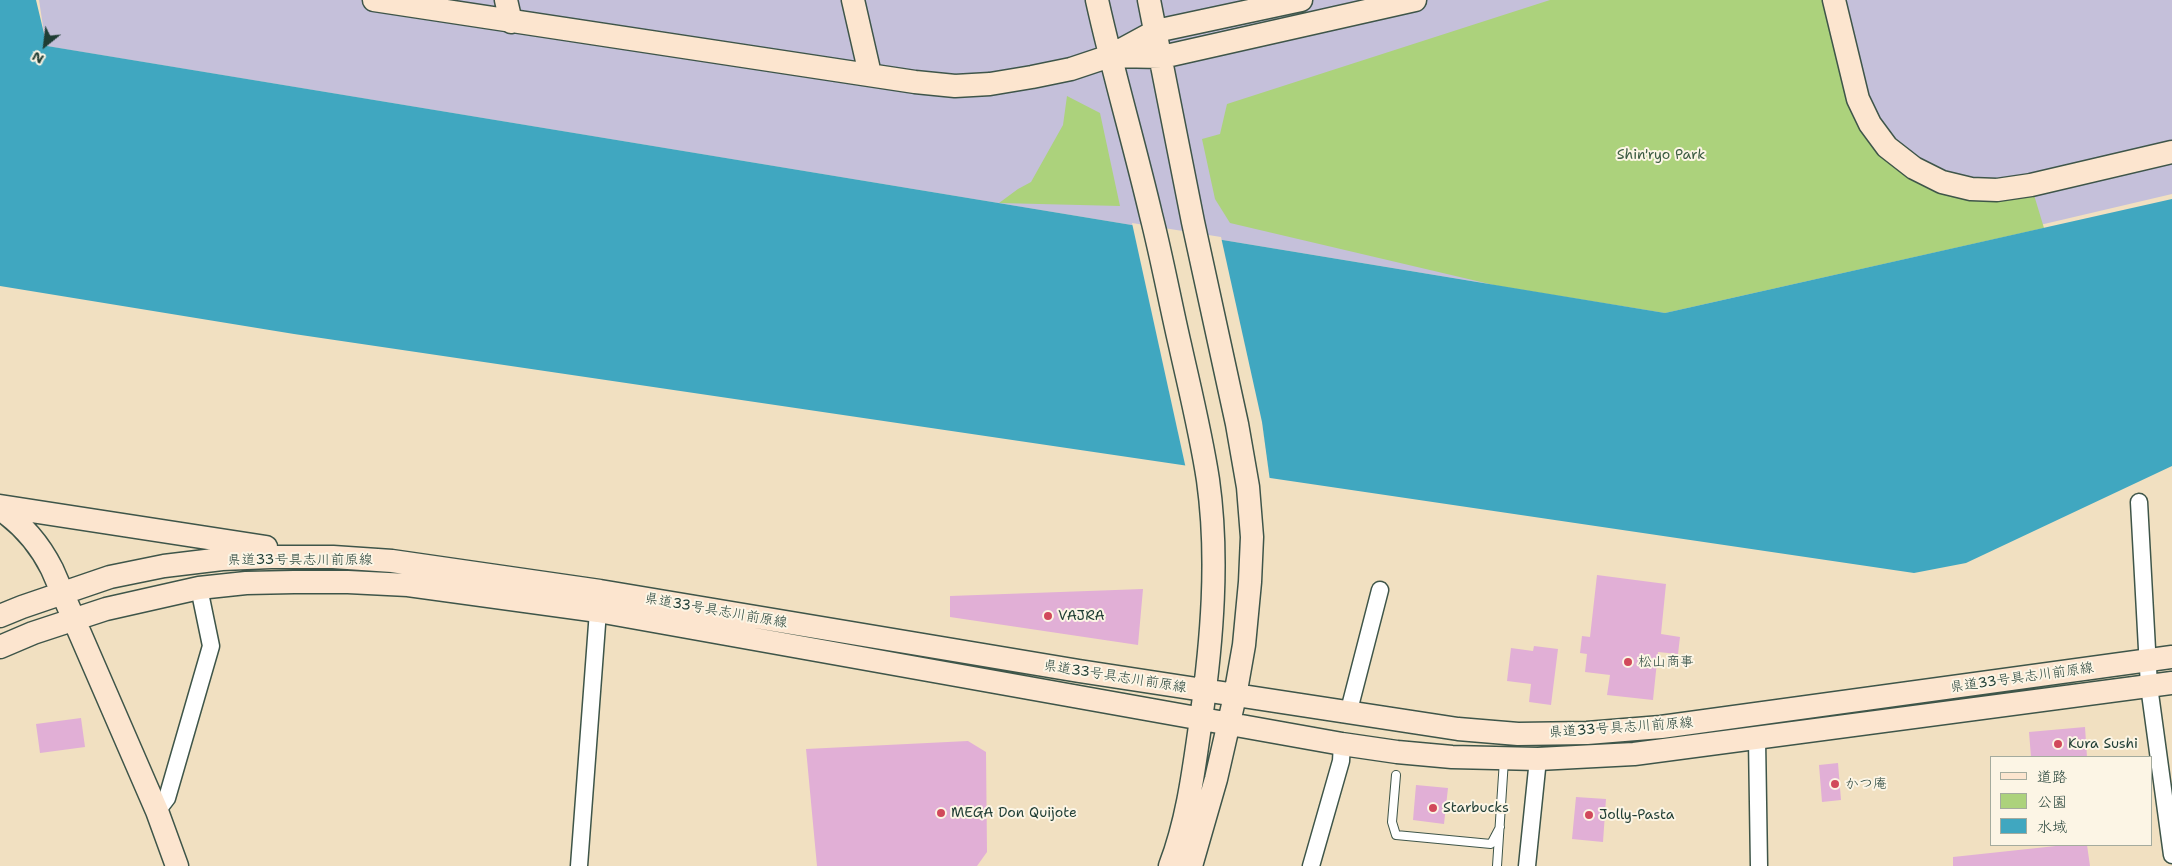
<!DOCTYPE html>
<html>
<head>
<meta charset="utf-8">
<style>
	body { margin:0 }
	#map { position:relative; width:2172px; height:866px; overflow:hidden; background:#f1e0c1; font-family:"Shantell Sans","Klee One",sans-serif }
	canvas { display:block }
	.legend { position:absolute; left:1990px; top:756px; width:162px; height:90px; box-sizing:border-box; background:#fcf5e5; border:1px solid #a4ab9e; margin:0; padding:6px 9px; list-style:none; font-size:15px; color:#1f3d34 }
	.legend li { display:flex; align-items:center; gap:10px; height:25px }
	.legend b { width:25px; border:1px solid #a4ab9e }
	.north { position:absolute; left:20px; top:20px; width:50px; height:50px; -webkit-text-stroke:4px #fcf5e5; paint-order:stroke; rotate:209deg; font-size:14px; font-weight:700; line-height:20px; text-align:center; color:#1f3d34 }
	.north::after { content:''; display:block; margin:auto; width:18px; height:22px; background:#1f3d34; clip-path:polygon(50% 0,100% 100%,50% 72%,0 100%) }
</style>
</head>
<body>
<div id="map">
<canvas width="2172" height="866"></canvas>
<ul class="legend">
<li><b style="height:6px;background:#fce5cf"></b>道路</li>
<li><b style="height:14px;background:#acd27c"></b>公園</li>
<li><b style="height:14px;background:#40a7c0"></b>水域</li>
</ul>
<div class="north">N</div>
</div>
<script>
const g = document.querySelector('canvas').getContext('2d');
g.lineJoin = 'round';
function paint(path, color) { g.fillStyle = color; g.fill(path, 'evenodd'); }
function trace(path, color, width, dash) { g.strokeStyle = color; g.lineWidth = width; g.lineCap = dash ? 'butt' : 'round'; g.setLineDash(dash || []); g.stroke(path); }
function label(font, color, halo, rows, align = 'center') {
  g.font = font + ' "Shantell Sans","Klee One",sans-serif'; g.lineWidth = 4; g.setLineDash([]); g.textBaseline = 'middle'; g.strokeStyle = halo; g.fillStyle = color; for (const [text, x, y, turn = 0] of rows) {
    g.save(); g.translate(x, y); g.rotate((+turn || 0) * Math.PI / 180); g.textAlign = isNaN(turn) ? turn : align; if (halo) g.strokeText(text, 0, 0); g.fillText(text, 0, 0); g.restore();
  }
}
paint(new Path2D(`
	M39 0H2172V194L1665 313 46 46Z`), '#c5c0da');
paint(new Path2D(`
	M1550 0H1834L1870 124 1942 182 2031 185 2044 228 1665 313 1498 286 1230 223 1215 199 1202 139 1220 134 1227 104Z
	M1067 96 1100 113 1120 206 999 203 1018 189 1031 182 1063 125Z`), '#acd27c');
paint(new Path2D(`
	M0 0H36L47 46 1665 313 2172 199V466L1966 563 1914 573 294 334 0 286Z`), '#40a7c0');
paint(new Path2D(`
	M1132 223 1221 237 1262 422 1270 481 1186 469Z`), '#f1e0c1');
paint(new Path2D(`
	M1597 575 1666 584 1661 634 1680 637 1678 654 1658 652 1653 700 1607 695 1610 675 1585 672 1587 654 1580 653 1582 636 1590 637Z
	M1143 589 1138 645 950 617V596Z
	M1534 646 1558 649 1551 705 1529 702 1531 684 1507 681 1511 648 1533 651Z
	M81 718 85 747 40 753 36 724Z
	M2085 727 2087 757H2031L2029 732Z
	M968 741 986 752 987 852 977 866H817L806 749Z
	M1838 763 1841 800 1822 802 1819 765Z
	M1416 785 1448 788 1444 824 1413 820Z
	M1576 797 1606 799 1603 842 1572 839Z
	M2065 845H2087L2090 866H1953V857Z`), '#e1afd6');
const lane = new Path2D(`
	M1396 775 1392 822 1396 835 1491 844 1500 827
	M1497 866 1504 760`);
const street = new Path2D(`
	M2139 502 2149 686 2172 855
	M1348 714 1380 590
	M1757 739 1759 866
	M157 811 167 798 211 646 199 588
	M579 866 598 611
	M1311 866 1341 761 1342 744
	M1527 866 1538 759`);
const secondary = new Path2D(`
	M374 0 915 82 955 86 990 84 1032 77 1071 69 1110 56 1156 31 1301 0
	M506 0 511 22
	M853 0 870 74
	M1097 0C1113 72 1134 143 1151 215 1162 258 1170 302 1180 345 1190 390 1201 434 1208 480 1219 558 1212 641 1201 719 1194 768 1188 819 1170 866
	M1149 0 1193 222 1237 424 1248 487 1252 537 1250 582 1244 645 1235 696 1216 779 1191 866
	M1834 0 1858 99 1870 124 1887 147 1914 168 1942 182 1971 189 1997 190 2031 185 2172 152
	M1111 56 1162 57 1415 0
	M0 506 266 547
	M0 509C22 524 40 545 52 569L157 811 177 866
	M0 616 22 607 110 577 164 566 222 559 271 557H333L392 561 600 591 1079 671 1458 729 1518 734 1587 733 1661 727 2172 657
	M0 647 33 633 106 609 199 588 246 583 294 582H348L408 585 598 611 1342 744 1397 752 1452 757 1538 759 1634 754 2172 683`);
trace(lane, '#3e5549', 10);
trace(street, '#3e5549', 19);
trace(secondary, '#3e5549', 25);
trace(lane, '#fff', 8);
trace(street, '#fff', 16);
trace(secondary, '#fce5cf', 22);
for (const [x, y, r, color] of [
	[1048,616,5,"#d1495b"],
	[1628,662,5,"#d1495b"],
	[2058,744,5,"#d1495b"],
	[1835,784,5,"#d1495b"],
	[1433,808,5,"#d1495b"],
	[941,813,5,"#d1495b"],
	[1589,815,5,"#d1495b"]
]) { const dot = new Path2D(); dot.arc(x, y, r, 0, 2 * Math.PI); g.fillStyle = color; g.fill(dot); trace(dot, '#fcf5e5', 2); }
label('14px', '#3b5b42', '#fcf5e5', [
	["Shin'ryo Park",1661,155]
]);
label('14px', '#1f3d34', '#fcf5e5', [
	["県道33号具志川前原線",300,560],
	["県道33号具志川前原線",716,611,10],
	["県道33号具志川前原線",1115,677,9],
	["県道33号具志川前原線",2022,678,-8],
	["県道33号具志川前原線",1621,728,-4]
]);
label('14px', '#1f3d34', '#fcf5e5', [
	["VAJRA",1058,616],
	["松山商事",1638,662],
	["Kura Sushi",2068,744],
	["かつ庵",1845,784],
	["Starbucks",1443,808],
	["MEGA Don Quijote",951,813],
	["Jolly-Pasta",1599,815]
], 'left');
</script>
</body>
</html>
